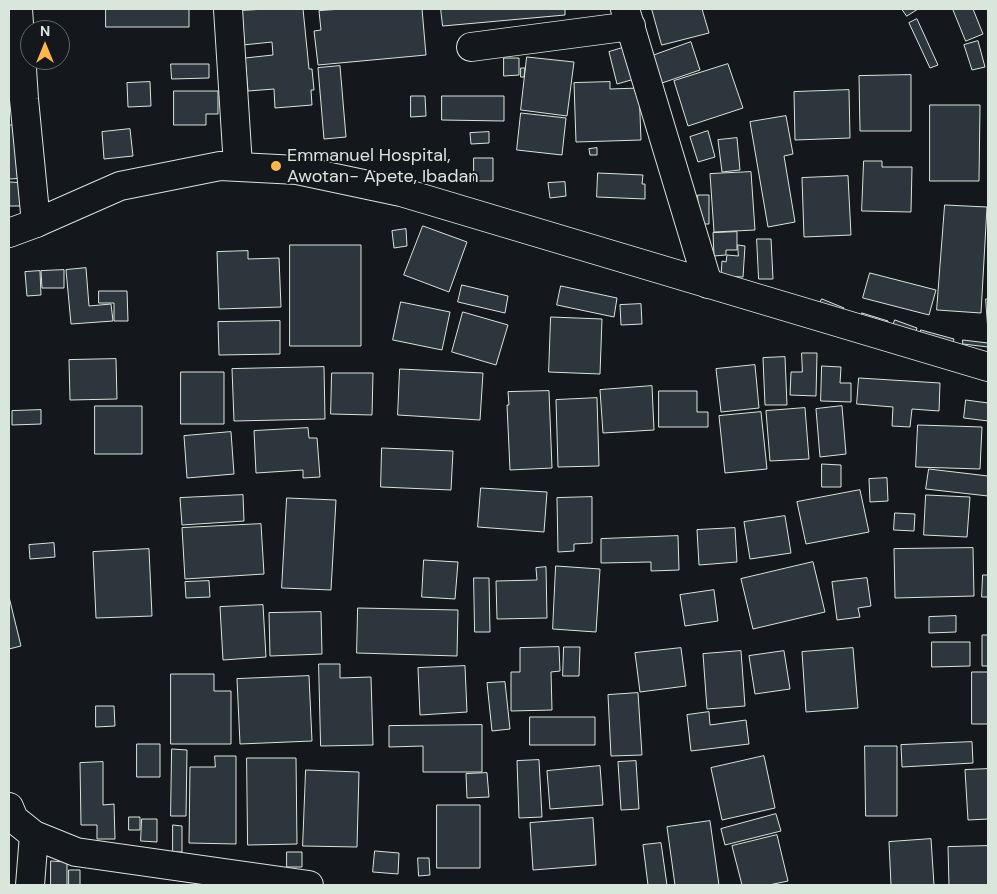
<!DOCTYPE html>
<html>
<head>
<meta charset="utf-8">
<style>
	body { margin:0 }
	#map { position:relative; width:997px; height:894px; overflow:hidden; background:#14181c; font-family:"DM Sans",sans-serif }
	canvas { display:block }
	.frame { position:absolute; inset:0; border:10px solid #d8e6dc; pointer-events:none }
	.north { position:absolute; left:20px; top:20px; width:50px; height:50px; box-sizing:border-box; background:#14181c; border:1px solid #626a69; border-radius:50%; rotate:0deg; font-size:14px; font-weight:700; line-height:20px; text-align:center; color:#d8e6dc }
	.north::after { content:''; display:block; margin:auto; width:18px; height:22px; background:#ffb74d; clip-path:polygon(50% 0,100% 100%,50% 72%,0 100%) }
</style>
</head>
<body>
<div id="map">
<canvas width="997" height="894"></canvas>
<div class="frame"></div>
<div class="north">N</div>
</div>
<script>
const g = document.querySelector('canvas').getContext('2d');
g.lineJoin = 'round';
function paint(path, color) { g.fillStyle = color; g.fill(path, 'evenodd'); }
function trace(path, color, width, dash) { g.strokeStyle = color; g.lineWidth = width; g.lineCap = dash ? 'butt' : 'round'; g.setLineDash(dash || []); g.stroke(path); }
function label(font, color, halo, rows, align = 'center') {
  g.font = font + ' "DM Sans",sans-serif'; g.lineWidth = 4; g.setLineDash([]); g.textBaseline = 'middle'; g.strokeStyle = halo; g.fillStyle = color; for (const [text, x, y, turn = 0] of rows) {
    g.save(); g.translate(x, y); g.rotate((+turn || 0) * Math.PI / 180); g.textAlign = isNaN(turn) ? turn : align; if (halo) g.strokeText(text, 0, 0); g.fillText(text, 0, 0); g.restore();
  }
}
const building = new Path2D(`
	M106 9H189V27H106Z
	M266 9H303L309 69H312L314 90H311L312 105 275 108 274 89 248 91 245 58 273 55 272 42 243 45 240 11Z
	M343 9H422L426 55 318 65 314 31 321 30 319 11Z
	M441 9H565V15L443 26Z
	M652 9H702L709 33 662 45Z
	M902 9H918L907 16Z
	M953 9H973L983 34 966 41Z
	M917 19 938 65 930 68 909 23Z
	M978 41 985 67 972 70 964 45Z
	M691 42 700 70 662 83 652 56Z
	M629 46 638 78 617 84 609 52Z
	M527 57 574 62 567 116 521 110Z
	M504 58H519V75L504 76Z
	M171 64H209V78L172 79Z
	M728 64 743 108 688 126 674 81Z
	M340 66 346 137 324 139 318 68Z
	M521 68H525L524 77H521Z
	M911 75V131H860L859 76Z
	M150 82 151 106 128 107 127 83Z
	M610 82V89L639 88 641 140 576 142 574 83Z
	M849 90 850 138 795 140 794 92Z
	M174 91H218V114H206V125H174Z
	M411 96H425L426 116 411 117Z
	M442 96H504V121L442 120Z
	M930 105H980L979 181H930Z
	M9 110V125H26V178L9 179Z
	M521 113 566 118 562 155 517 150Z
	M786 116 793 154 784 156 795 222 768 227 750 122Z
	M130 129 133 156 104 159 102 132Z
	M708 131 715 157 698 162 690 137Z
	M489 132V143L471 144 470 133Z
	M737 138 740 170 722 172 718 140Z
	M597 148V155H590L589 149Z
	M474 158H493V181H474Z
	M864 161H882V167H912L911 212 862 211Z
	M751 172 755 230 714 232 710 174Z
	M598 173 643 175 642 184H645V199L597 197Z
	M848 176 851 235 804 237 802 178Z
	M10 182 26 183 25 206H10Z
	M565 182 566 196 550 198 548 183Z
	M698 195H709V224H699Z
	M945 205 987 207 981 313 937 310Z
	M423 226 467 242 449 292 404 275Z
	M406 229 407 246 394 248 392 231Z
	M737 232V250H726V255L714 256 713 233Z
	M757 239H771L773 279H759Z
	M290 245H361V346H290Z
	M738 245 745 246 743 277 721 276 722 261 726 262 727 255 738 256Z
	M248 251V259L279 258 281 307 219 309 217 252Z
	M86 268 89 306 111 304 113 321 71 324 66 270Z
	M64 270V288H42L41 271Z
	M40 271 41 295 27 296 25 272Z
	M870 273 936 290 929 315 863 298Z
	M462 285 508 296 505 313 458 302Z
	M561 286 617 298 614 317 557 305Z
	M99 291H127L128 321H114V303H99Z
	M822 299 844 308 841 314 819 305Z
	M986 299H988V331Z
	M401 302 450 312 442 350 393 340Z
	M641 304 642 324 621 325 620 305Z
	M463 312 508 325 496 365 452 352Z
	M862 313 888 321 887 326 860 318Z
	M551 317 602 319 600 374 549 372Z
	M895 320 917 328 915 334 893 326Z
	M280 321V354L219 355 218 322Z
	M921 330 954 339 953 343 920 334Z
	M963 340 988 343V347L963 344Z
	M802 353H817L816 396 790 395 791 372H802Z
	M785 357 787 405H765L763 358Z
	M116 359 117 399 70 400 69 360Z
	M755 365 759 408 721 412 716 369Z
	M822 366 841 367 840 383H851V402L821 401Z
	M324 367 325 419 234 421 232 369Z
	M400 369 483 373 480 420 398 415Z
	M181 372H224V424H181Z
	M332 373H373L372 415 331 414Z
	M859 378 940 383 939 411 912 409 910 427 892 426 893 407 857 404Z
	M652 386 654 430 603 433 600 390Z
	M549 391 552 468 510 470 507 405H509L508 392Z
	M659 391H697V412H708V427H659Z
	M597 398 599 466 558 467 556 400Z
	M966 400 988 403V421L964 418Z
	M95 406H142V454H95Z
	M842 406 846 454 820 457 816 409Z
	M805 408 809 459 770 461 766 411Z
	M41 410V424L12 425V411Z
	M761 412 767 469 725 473 719 416Z
	M918 425 982 427 980 469 916 467Z
	M308 428 309 438H317L320 477 303 478V470L256 473 254 431Z
	M231 432 234 474 187 478 184 436Z
	M382 448 453 451 451 490 381 487Z
	M822 464 841 465V487H822Z
	M929 469 988 476V472V496L926 489Z
	M887 478 888 501 870 502 869 479Z
	M481 488 547 492 544 532 478 527Z
	M860 490 869 532 806 544 797 502Z
	M243 495 244 521 182 525 180 498Z
	M926 495 970 497 967 537 924 535Z
	M592 497V543L574 544V551L558 552 557 498Z
	M287 498 336 500 331 590 282 588Z
	M895 513 915 514 914 531 894 530Z
	M785 516 791 553 750 559 744 522Z
	M261 524 264 574 185 579 182 528Z
	M735 528 737 562 699 565 697 530Z
	M678 536 679 570 651 571V562L601 563V539Z
	M54 543 55 557 30 559 29 545Z
	M973 548 974 596 895 598 894 549Z
	M149 549 152 616 96 618 93 552Z
	M424 560 458 562 455 599 422 597Z
	M813 562 825 612 753 629 741 579Z
	M556 566 600 569 596 632 553 629Z
	M546 567 547 618 497 619 496 581 537 580 536 568Z
	M983 575H988V597H982Z
	M474 578H489L490 632H475Z
	M867 578 871 606 858 608 860 617 837 620 832 582Z
	M209 581 210 597 186 598 185 582Z
	M714 590 718 621 685 626 680 595Z
	M9 597 21 646 9 649Z
	M263 605 266 657 223 660 220 607Z
	M358 608 458 610 457 656 357 653Z
	M321 612 322 654 270 656 269 613Z
	M956 616V632L929 633V617Z
	M988 622V666H982V635H988Z
	M932 642H970V666L932 667Z
	M559 647 560 671 551 672 552 710 511 711V672H520V648Z
	M564 647H580L579 676H563Z
	M681 648 686 686 640 692 635 653Z
	M853 648 858 708 806 712 802 652Z
	M741 651 745 706 707 709 703 654Z
	M784 651 790 689 755 694 749 656Z
	M319 664H340V678L371 677 373 745 321 746Z
	M465 666 467 712 420 715 418 668Z
	M972 672H988V724H972Z
	M171 674H214V691H231V744H171Z
	M309 676 312 741 240 744 237 679Z
	M505 682 510 729 492 731 487 683Z
	M638 693 642 755 611 756 608 695Z
	M96 706H114L115 726 96 727Z
	M709 712 710 725 746 720 749 744 691 751 687 715Z
	M530 717H595V745H530Z
	M482 725V772H423V746L389 747V726Z
	M972 742 973 763 902 767 901 745Z
	M137 744H160V777H137Z
	M865 746H897V816H866Z
	M172 749 187 750 186 816H171Z
	M215 756H236V844L189 843 190 767H215Z
	M764 756 775 808 722 820 711 768Z
	M247 758H296L297 844 248 845Z
	M539 760 542 817 519 818 517 761Z
	M636 761 639 809 621 810 618 762Z
	M103 762V805L114 804 115 839H97V825H81L80 763Z
	M600 766 603 805 550 809 547 771Z
	M988 769V819L968 820 965 770Z
	M306 770 359 772 357 847 303 846Z
	M487 773 489 797 467 798 466 774Z
	M437 805H480V868H437Z
	M776 814 781 831 725 845 721 829Z
	M129 817H140V830H129Z
	M593 818 596 865 533 870 530 823Z
	M142 819H157V842L141 841Z
	M710 821 719 885H675L667 827Z
	M173 825 182 826V852H173Z
	M777 835 788 881 769 885H742L732 846Z
	M931 839 934 885H891L889 842Z
	M661 843 667 885H648L643 845Z
	M988 846V885H949L948 847Z
	M375 851 399 853 398 874 373 872Z
	M287 852H302V867H287Z
	M418 858H429L430 875 419 876Z
	M51 861 67 862V885H51Z
	M69 870H80V885H69Z`);
paint(building, '#2c363c');
trace(building, '#d8e6dc', 1);
const minor = new Path2D(`
	M18 9 24 99 36 223
	M228 9 238 166
	M625 9 708 284
	M471 47 631 26
	M9 807 14 819 34 835 76 852 309 885
	M30 885 34 835`);
const major = new Path2D(`
	M9 233 36 223 120 186 220 166 297 170 401 192 988 367`);
trace(minor, '#d8e6dc', 30);
trace(major, '#d8e6dc', 30);
trace(minor, '#14181c', 28);
trace(major, '#14181c', 28);
for (const [x, y, r, color] of [
	[276,166,6,"#ffb74d"]
]) { const dot = new Path2D(); dot.arc(x, y, r, 0, 2 * Math.PI); g.fillStyle = color; g.fill(dot); trace(dot, '#14181c', 2); }
label('18px', '#d8e6dc', '#14181c', [
	["Emmanuel Hospital,",287,156],
	["Awotan- Apete, Ibadan",287,177]
], 'left');
</script>
</body>
</html>
